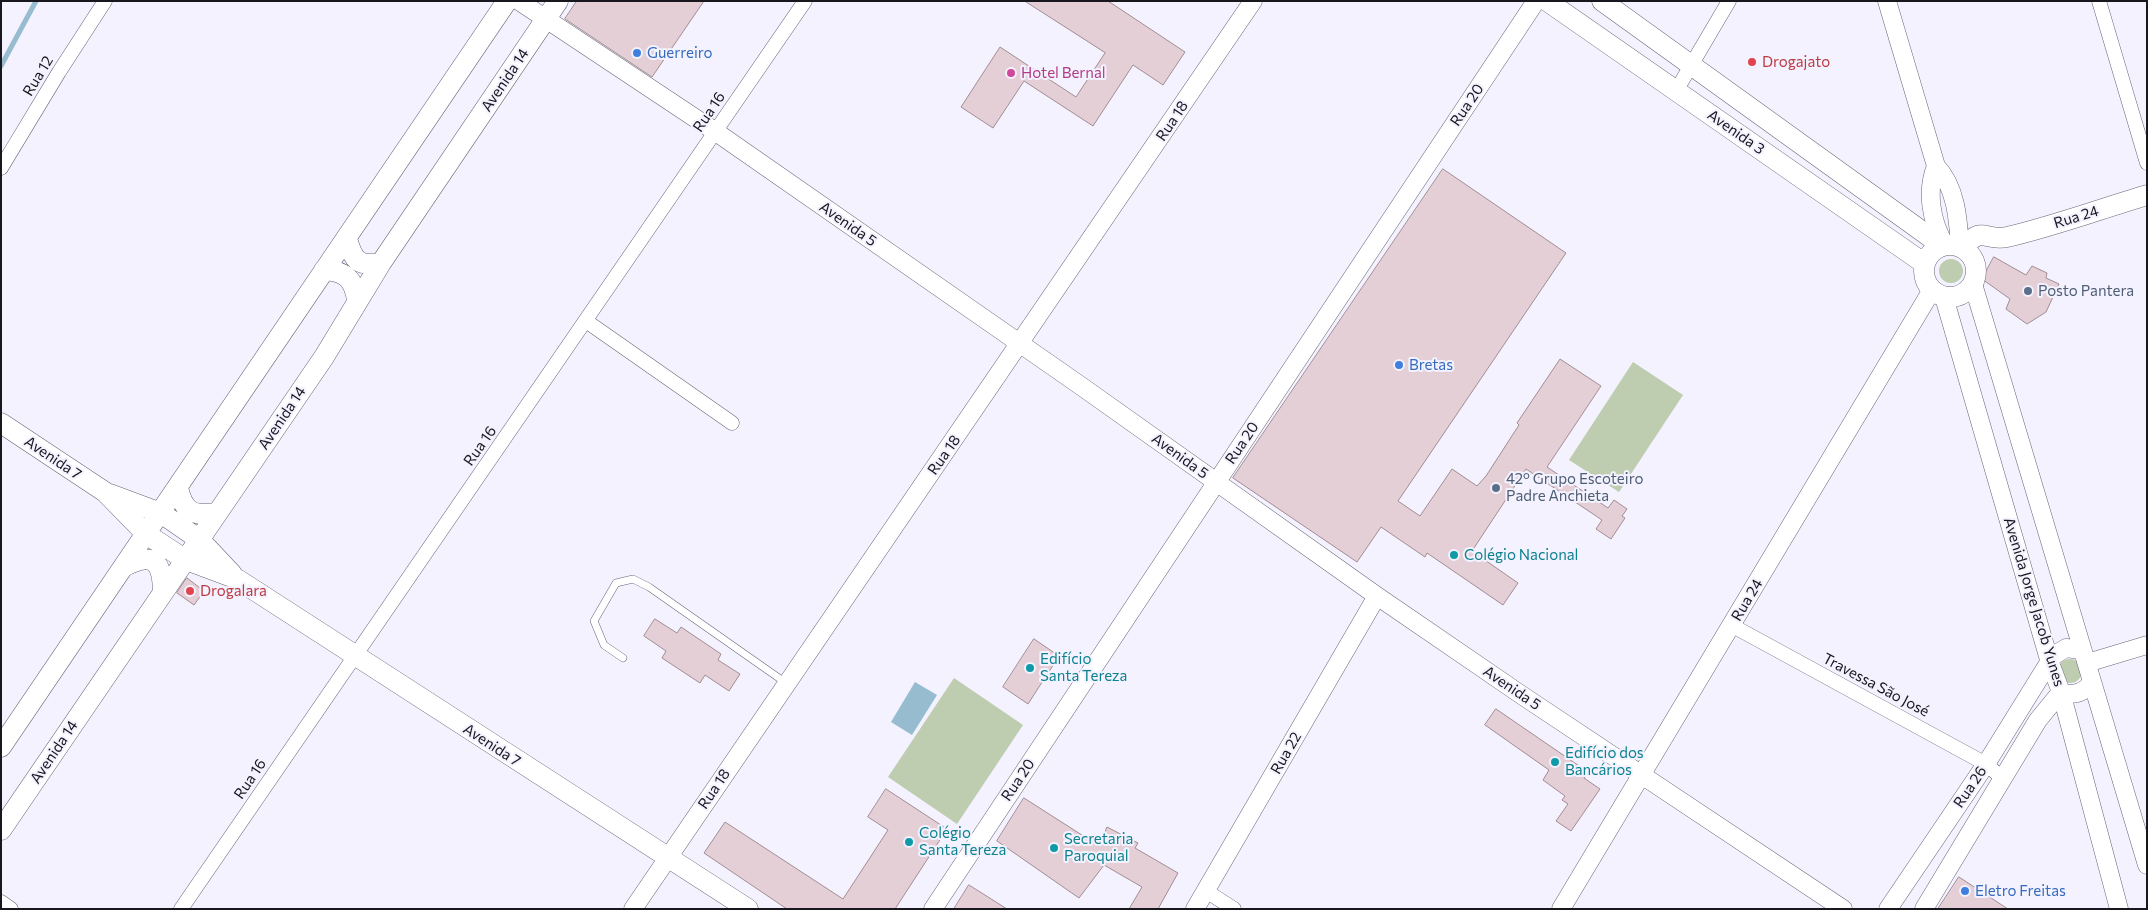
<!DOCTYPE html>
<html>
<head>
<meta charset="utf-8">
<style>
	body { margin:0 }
	#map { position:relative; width:2148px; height:910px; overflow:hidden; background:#f3f2fe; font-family:Commissioner,sans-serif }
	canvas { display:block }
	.frame { position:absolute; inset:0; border:2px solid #18171e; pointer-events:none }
</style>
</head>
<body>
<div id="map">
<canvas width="2148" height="910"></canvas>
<div class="frame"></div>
</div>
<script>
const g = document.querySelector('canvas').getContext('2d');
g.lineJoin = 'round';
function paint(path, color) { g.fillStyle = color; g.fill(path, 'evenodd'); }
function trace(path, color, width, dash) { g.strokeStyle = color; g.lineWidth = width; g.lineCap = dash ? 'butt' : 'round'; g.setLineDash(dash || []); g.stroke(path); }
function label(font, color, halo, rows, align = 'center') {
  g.font = font + ' Commissioner,sans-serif'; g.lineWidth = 4; g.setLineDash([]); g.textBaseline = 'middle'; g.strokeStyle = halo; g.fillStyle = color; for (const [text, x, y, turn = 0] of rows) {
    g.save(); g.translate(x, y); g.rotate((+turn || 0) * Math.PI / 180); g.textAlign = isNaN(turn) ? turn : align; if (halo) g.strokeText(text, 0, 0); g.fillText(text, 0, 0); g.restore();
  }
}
paint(new Path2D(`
	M1939 271a12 12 0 1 1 24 0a12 12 0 1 1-24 0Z
	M1633 362 1683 395 1619 492 1569 460Z
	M2058 671a12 12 0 1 1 24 0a12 12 0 1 1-24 0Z
	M954 678 1023 725 957 824 888 777Z`), '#beccaf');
paint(new Path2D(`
	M915 682 937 695 912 735 891 722Z`), '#97bccf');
trace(new Path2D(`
	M1 66 36 1`), '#97bccf', 5);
const building = new Path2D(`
	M577 1H704L652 77 565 19Z
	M1025 1H1108L1185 52 1163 85 1133 65 1093 126 1024 81 993 128 961 107 1000 47 1076 97 1105 53Z
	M1443 169 1566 253 1398 501 1420 516 1452 469 1477 486 1486 476 1519 425 1517 423 1560 359 1601 386 1547 467 1608 508 1614 500 1627 509 1622 516 1625 518 1611 539 1596 529 1602 520 1526 469 1472 551 1518 583 1503 605 1427 553 1425 557 1381 527 1357 562 1233 478Z
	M1994 257 2026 275 2032 266 2047 273 2046 278 2059 284 2046 312 2027 324 2006 309 2010 299 1982 279Z
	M187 578 204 591 194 605 177 593Z
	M655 619 677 633 681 627 721 654 718 660 740 674 729 691 705 675 700 683 662 658 666 651 644 636Z
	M1034 639 1059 656 1028 704 1003 687Z
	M1496 709 1588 772 1584 778 1600 789 1571 831 1556 821 1568 804 1562 800 1565 796 1543 780 1549 770 1485 725Z
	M886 789 947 829 895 909H787L704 853 725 822 843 899 888 830 868 817Z
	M1024 798 1099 846 1107 827 1138 843 1135 848 1178 873 1158 909H1129L1142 887 1104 865 1079 898 997 841Z
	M1959 877 2008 909H1938Z
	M969 885 1007 909H954Z`);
paint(building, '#e5cfd7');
trace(building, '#a18c93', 1);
const service = new Path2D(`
	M623 658 604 645 594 621 616 583 633 579 649 587 786 683`);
const minor = new Path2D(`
	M2099 1 2147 163
	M1676 91 1729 1
	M1 168 59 72 105 1
	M586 321 732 423
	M1731 625 1986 764 2002 778
	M1206 891 1234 909
	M1 902 11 909
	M181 909 805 1`);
const tertiary = new Path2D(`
	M519 1 716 132 1081 386 1377 596 1523 696 1843 909
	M1887 1 1936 166C1956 187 1958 218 1960 247
	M1936 166C1926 191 1931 222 1945 245
	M1973 284 2147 865
	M1944 297 2050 663 2061 692 2119 909
	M2087 663 2147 645
	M2061 692C2074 696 2084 693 2092 682
	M633 909 1253 1
	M933 909 1536 1
	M1195 909 1377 596
	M1561 909 1932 290
	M1888 909 1986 764 2053 656 2066 648 2081 650
	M1924 909 2038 720 2061 692`);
const secondary = new Path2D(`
	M1547 1 1925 264
	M1602 1 1941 245
	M347 239C353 260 358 267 381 263
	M1924 271a26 26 0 1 1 52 0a26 26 0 1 1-52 0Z
	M1963 248C1983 224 1985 242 2007 237 2054 226 2100 209 2147 195
	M324 270C345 271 354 279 357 300
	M1 423 105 492 146 534 186 560 237 579 748 909
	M178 488C184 513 193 516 217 513
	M110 494 161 513 200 540 232 574
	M125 566C154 551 162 562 163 591
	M1 747 507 1
	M1 830 324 357 381 263 558 1`);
trace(service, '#686677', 8);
trace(minor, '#686677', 15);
trace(tertiary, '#686677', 19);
trace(secondary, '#686677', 21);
trace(service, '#fff', 7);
trace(minor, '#fff', 14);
trace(tertiary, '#fff', 18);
trace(secondary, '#fff', 20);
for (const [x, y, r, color] of [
	[637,53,5,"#3f7fe0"],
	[1752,62,5,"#e0444e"],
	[1011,73,5,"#d1479c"],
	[2028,291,5,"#5c6f8a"],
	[1399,365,5,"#3f7fe0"],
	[1496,488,5,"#5c6f8a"],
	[1454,555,5,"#0f9aa8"],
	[190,591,5,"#e0444e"],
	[1030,668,5,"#0f9aa8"],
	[1555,762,5,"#0f9aa8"],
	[909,842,5,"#0f9aa8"],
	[1054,848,5,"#0f9aa8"],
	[1965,891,5,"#3f7fe0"]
]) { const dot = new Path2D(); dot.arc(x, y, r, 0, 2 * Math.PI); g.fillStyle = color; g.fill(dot); trace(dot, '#f3f2fe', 2); }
label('15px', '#366cbe', '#f3f2fe', [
	["Guerreiro",647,53],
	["Bretas",1409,365],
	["Eletro Freitas",1975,891]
], 'left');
label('15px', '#be3a42', '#f3f2fe', [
	["Drogajato",1762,62],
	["Drogalara",200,591]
], 'left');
label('15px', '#b23c85', '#f3f2fe', [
	["Hotel Bernal",1021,73]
], 'left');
label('15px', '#18171e', '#f3f2fe', [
	["Rua 12",38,76,-59],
	["Avenida 14",505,80,-56],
	["Rua 20",1467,105,-56],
	["Rua 16",709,112,-56],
	["Rua 18",1172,121,-56],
	["Avenida 3",1736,132,35],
	["Rua 24",2076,217,-17],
	["Avenida 5",848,224,35],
	["Avenida 14",282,418,-56],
	["Rua 20",1242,443,-56],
	["Rua 16",480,446,-55],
	["Rua 18",944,455,-55],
	["Avenida 5",1180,456,36],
	["Avenida 7",53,458,34],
	["Rua 24",1747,600,-59],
	["Avenida Jorge Jacob Yunes",2034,602,73],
	["Travessa São José",1876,685,28],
	["Avenida 5",1512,688,34],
	["Avenida 7",492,745,33],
	["Avenida 14",54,752,-56],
	["Rua 22",1286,753,-60],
	["Rua 16",250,779,-56],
	["Rua 20",1018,780,-56],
	["Rua 26",1970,787,-56],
	["Rua 18",714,789,-56]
]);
label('15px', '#4e5e75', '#f3f2fe', [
	["Posto Pantera",2038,291],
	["42º Grupo Escoteiro",1506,479],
	["Padre Anchieta",1506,496]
], 'left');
label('15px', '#0d838f', '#f3f2fe', [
	["Colégio Nacional",1464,555],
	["Edifício",1040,659],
	["Santa Tereza",1040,676],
	["Edifício dos",1565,753],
	["Bancários",1565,770],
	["Colégio",919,833],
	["Santa Tereza",919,850],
	["Secretaria",1064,839],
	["Paroquial",1064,856]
], 'left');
</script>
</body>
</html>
